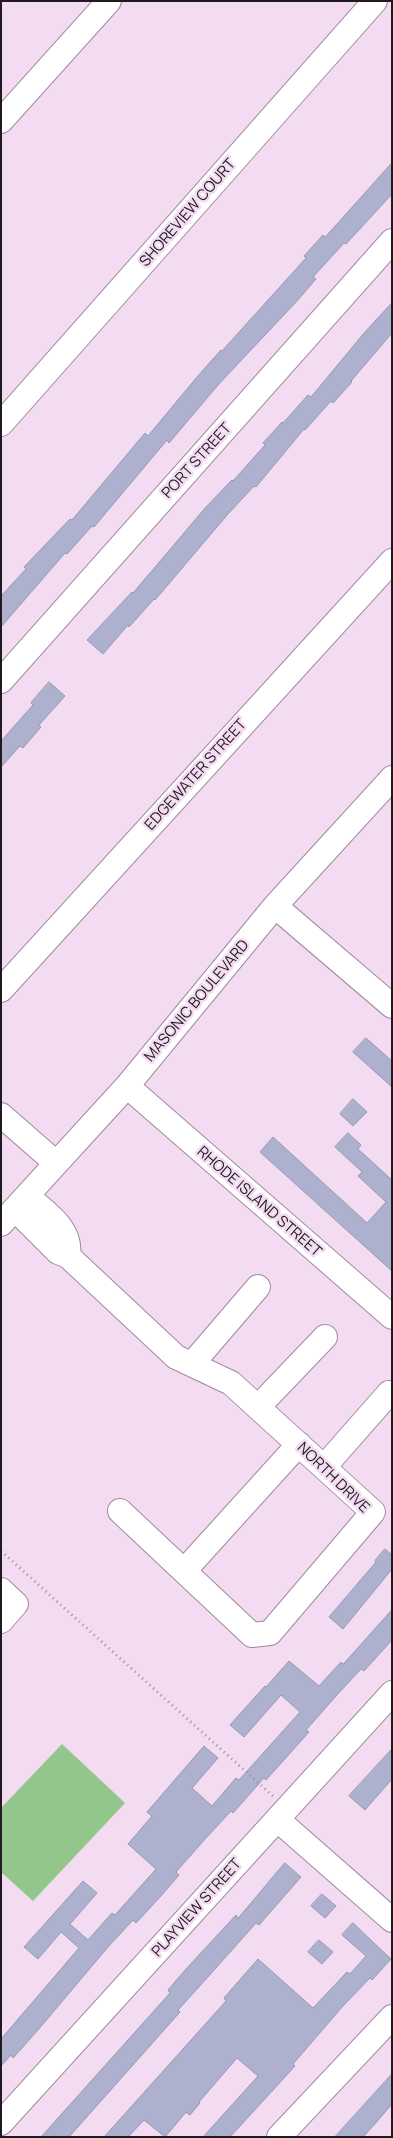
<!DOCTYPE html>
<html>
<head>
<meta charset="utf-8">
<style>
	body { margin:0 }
	#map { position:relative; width:393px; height:2138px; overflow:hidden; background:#f3dcf2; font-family:Manrope,sans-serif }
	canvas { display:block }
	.frame { position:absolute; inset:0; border:2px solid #211921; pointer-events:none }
</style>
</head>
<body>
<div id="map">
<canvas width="393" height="2138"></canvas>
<div class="frame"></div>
</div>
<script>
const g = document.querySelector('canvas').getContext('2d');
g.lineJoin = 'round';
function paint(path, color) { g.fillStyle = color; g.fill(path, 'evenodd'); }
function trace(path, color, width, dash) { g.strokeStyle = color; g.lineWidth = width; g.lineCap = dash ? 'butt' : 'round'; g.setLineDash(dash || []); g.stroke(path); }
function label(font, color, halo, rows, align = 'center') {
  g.font = font + ' Manrope,sans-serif'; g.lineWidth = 5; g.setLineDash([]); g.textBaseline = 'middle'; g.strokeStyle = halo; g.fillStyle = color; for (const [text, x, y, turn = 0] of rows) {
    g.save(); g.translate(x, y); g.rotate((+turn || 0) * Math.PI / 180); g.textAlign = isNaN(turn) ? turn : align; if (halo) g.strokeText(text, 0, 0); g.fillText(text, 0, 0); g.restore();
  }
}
paint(new Path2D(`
	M62 1744 125 1803 33 1901 1 1872V1808Z`), '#93c68b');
const building = new Path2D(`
	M392 163V194L346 244 344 243 313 277 316 279 297 301 218 385 169 443 167 440 94 527 92 526 67 554 65 553 1 627V596L26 569 24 567 70 519 72 520 145 433 148 436 197 377 221 350 222 351 306 258 304 256 323 235 325 237Z
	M392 303V333L351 381 352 382 333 403 331 401 305 430 304 429 256 487 254 486 228 514 155 600 154 599 129 627 128 625 103 654 87 640 132 592 133 593 206 507 232 480 233 481 265 445 263 443 282 422 283 423 308 395 311 397 365 332Z
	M49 682 65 696 39 725 41 727 23 748 20 746 1 767V741L33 705 31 703Z
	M366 1038 392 1061V1087L353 1052Z
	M353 1099 367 1112 353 1126 340 1114Z
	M348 1133 361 1145 358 1149 392 1180V1271L260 1152 273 1137 367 1223 386 1202 358 1176 362 1172 335 1147Z
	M385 1549 392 1555V1569L343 1629 329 1617 376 1562 375 1561Z
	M392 1610V1640L364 1671 361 1669 336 1696 306 1730 309 1732 266 1780 264 1778 233 1813 231 1811 206 1838 176 1872 179 1875 161 1896 136 1923 133 1920 108 1947 38 2030 13 2058 11 2055 1 2066V2039L79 1948 61 1932 38 1959 24 1947 83 1881 97 1893 70 1924 88 1940 112 1913 115 1915 156 1869 128 1844 152 1816 147 1812 204 1746 218 1758 192 1788 212 1806 236 1778 239 1780 300 1712 281 1695 244 1737 230 1725 265 1686 266 1687 289 1661 319 1686 341 1662 343 1664Z
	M392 1749V1779L365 1810 349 1796Z
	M285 1863 301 1877 259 1925 256 1923 207 1978 178 2010 180 2012 69 2137H41L170 1993 168 1990 186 1969 236 1915 238 1918Z
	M322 1894 336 1906 325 1918 311 1906Z
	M353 1923 391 1959 372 1980 370 1978 343 2006 293 2064 295 2066 230 2137H203L258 2076 237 2058 199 2102 200 2103 190 2115 186 2112 165 2137 144 2120 128 2137H104L226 2001 224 1998 258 1959 313 2008 347 1972 350 1974 366 1956 342 1935Z
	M319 1940 333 1952 322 1964 308 1952Z
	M392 2074V2104L374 2125 363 2137H335Z`);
paint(building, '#aeb1cd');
trace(building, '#9598b3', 1);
const minor = new Path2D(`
	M1 121 109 1
	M1 424 375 1
	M1 681 392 241
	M275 906 392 1006
	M1 990 392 561
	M127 1086 392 1317
	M1 1115 56 1163
	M15 1209 58 1252 68 1256C72 1228 46 1213 27 1196
	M1 1224 127 1086 275 906 392 778
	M68 1256 176 1357 231 1383 373 1512 270 1633 252 1635 120 1511
	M192 1364 258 1287
	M258 1407 325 1337
	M324 1467 389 1393
	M184 1571 299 1444
	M1 1590 16 1604 1 1621
	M278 1820 392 1920
	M1 2123 392 1693
	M279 2137 392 2017`);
trace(minor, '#a08a9f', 26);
trace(new Path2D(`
	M1 1551 274 1797`), '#9e8d9d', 3, [1, 4]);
trace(minor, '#fff', 24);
label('15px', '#211921', '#f3dcf2', [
	["SHOREVIEW COURT",188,213,-49],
	["PORT STREET",197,461,-48],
	["EDGEWATER STREET",196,775,-48],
	["MASONIC BOULEVARD",197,1001,-50],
	["RHODE ISLAND STREET",259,1202,41],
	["NORTH DRIVE",333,1478,44],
	["PLAYVIEW STREET",197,1908,-48]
]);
</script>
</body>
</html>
